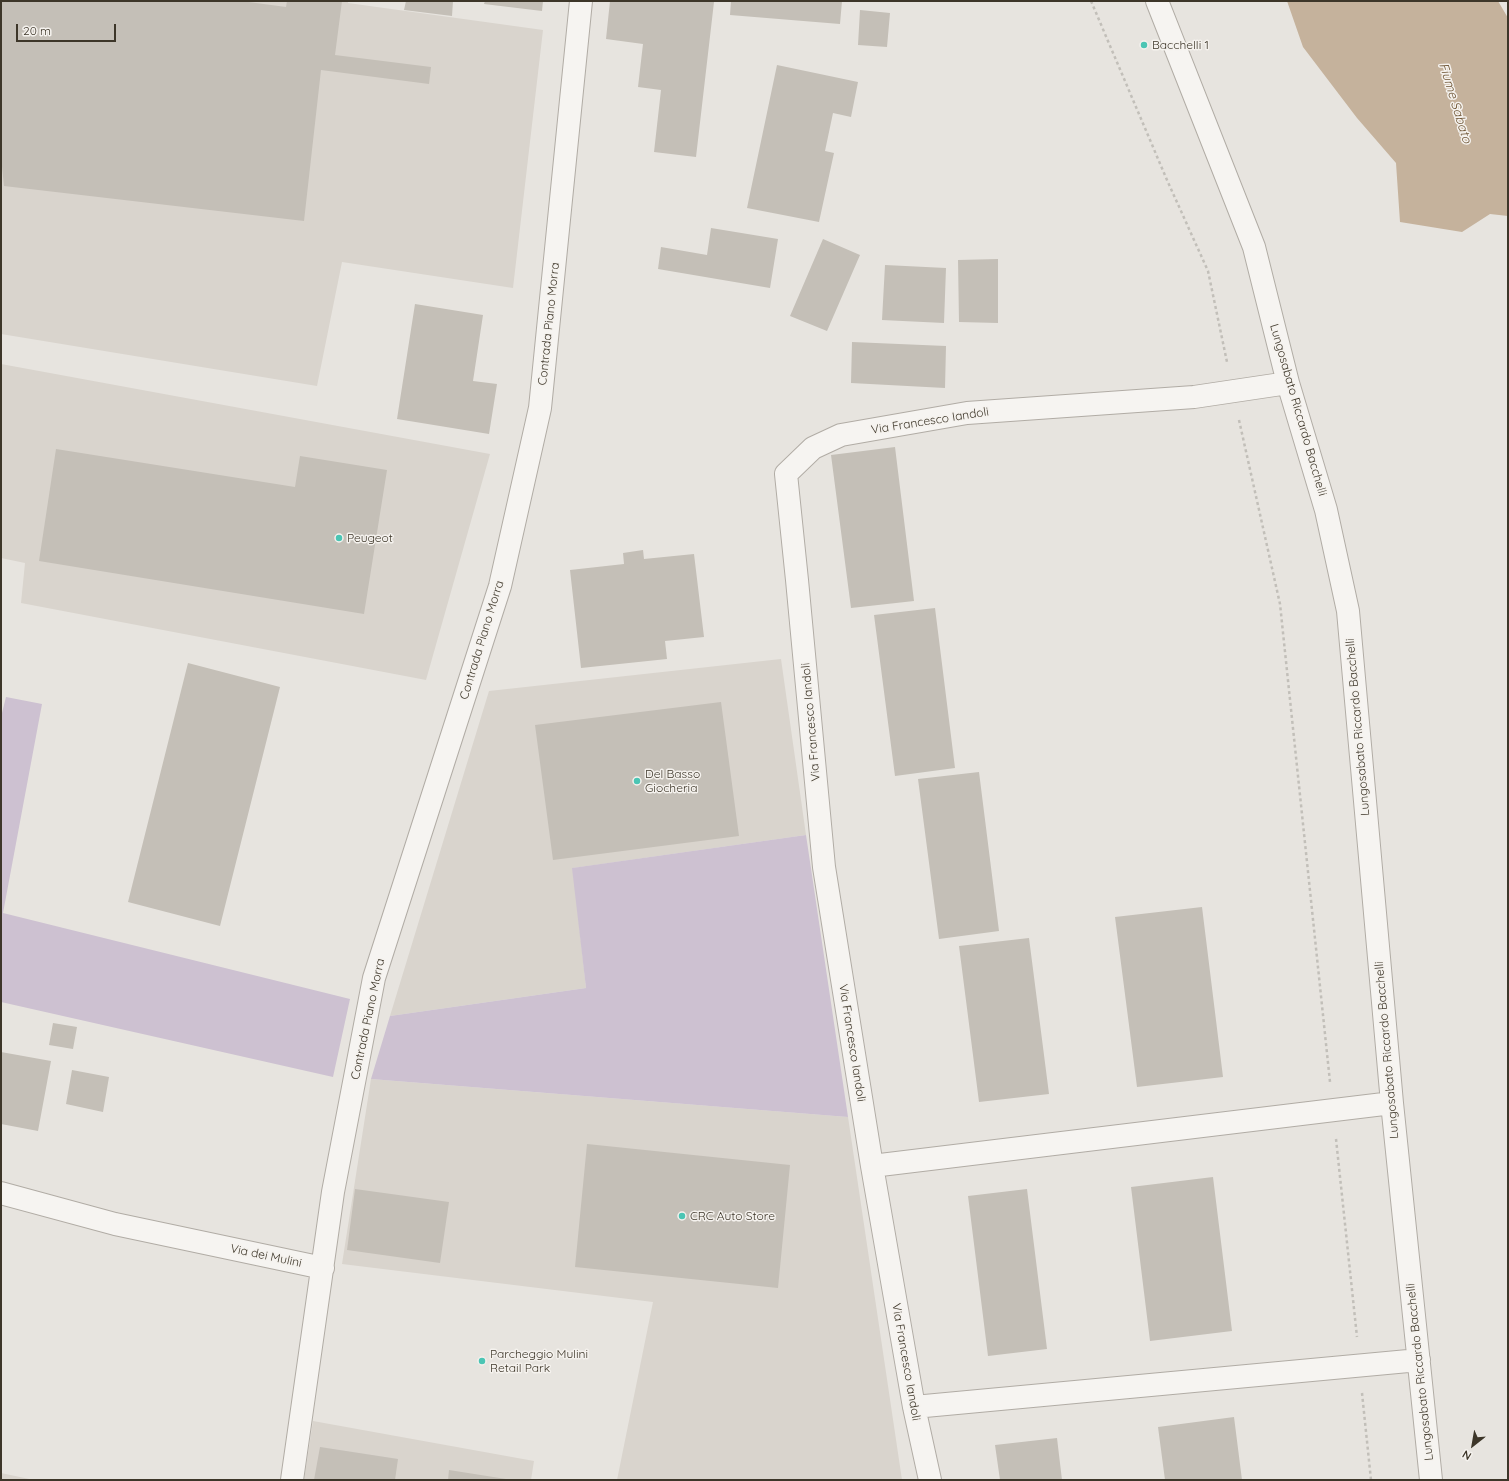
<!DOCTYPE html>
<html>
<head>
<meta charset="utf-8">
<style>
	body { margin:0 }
	#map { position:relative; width:1509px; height:1481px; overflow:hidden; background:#e7e4df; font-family:Quicksand,sans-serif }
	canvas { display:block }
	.frame { position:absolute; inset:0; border:2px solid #3d3629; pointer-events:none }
	.north { position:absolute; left:1453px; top:1425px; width:40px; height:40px; -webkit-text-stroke:3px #f5f2ee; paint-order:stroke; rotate:211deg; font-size:11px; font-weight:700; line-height:16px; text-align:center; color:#3d3629 }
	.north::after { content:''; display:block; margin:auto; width:14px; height:18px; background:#3d3629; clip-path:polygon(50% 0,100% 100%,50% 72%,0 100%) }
	.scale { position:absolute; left:16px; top:24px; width:100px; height:18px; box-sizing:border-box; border:2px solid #3d3629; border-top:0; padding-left:5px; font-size:12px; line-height:14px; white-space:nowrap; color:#3d3629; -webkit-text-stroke:3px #f5f2ee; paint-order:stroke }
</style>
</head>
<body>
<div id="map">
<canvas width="1509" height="1481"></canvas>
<div class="frame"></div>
<div class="north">N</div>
<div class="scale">20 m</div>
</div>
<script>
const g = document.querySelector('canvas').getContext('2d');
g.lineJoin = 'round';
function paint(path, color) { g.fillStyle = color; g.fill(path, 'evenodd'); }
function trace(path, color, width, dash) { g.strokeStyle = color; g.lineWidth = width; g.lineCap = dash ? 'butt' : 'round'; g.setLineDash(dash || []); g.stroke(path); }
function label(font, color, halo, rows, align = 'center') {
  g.font = font + ' Quicksand,sans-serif'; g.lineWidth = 3; g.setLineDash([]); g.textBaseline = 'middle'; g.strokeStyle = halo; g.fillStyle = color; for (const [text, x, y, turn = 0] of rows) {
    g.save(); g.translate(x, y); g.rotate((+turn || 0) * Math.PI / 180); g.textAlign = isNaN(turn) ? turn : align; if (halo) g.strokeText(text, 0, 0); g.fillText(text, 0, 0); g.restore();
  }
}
paint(new Path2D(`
	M1 1H348V3L543 30 513 288 342 262 317 386 1 334Z
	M1 364 490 454 426 680 21 603 25 563 1 558Z
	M781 659 806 835 573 868 586 988 390 1016 489 691Z
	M371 1079 848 1117 902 1480H617L653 1302 342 1264Z
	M313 1421 534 1461 531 1480H304Z
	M1 1473 34 1480H1Z`), '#d9d4cd');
paint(new Path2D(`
	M6 697 42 704 3 913 350 999 333 1077 1 1002V717Z
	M806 835 848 1117 371 1079 390 1016 586 988 572 868Z`), '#cdc1d1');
paint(new Path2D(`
	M1287 1H1498L1508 18V216L1490 214 1462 232 1400 222 1396 163 1357 118 1303 47Z`), '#c5b29c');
paint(new Path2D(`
	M1 1H241L286 7 287 1H342L335 55 431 67 429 84 321 70 304 221 4 186 1 157Z
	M406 1H453L452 16 404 10Z
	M485 1H543L542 11 484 4Z
	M610 1H703L714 2 696 157 654 152 661 90 638 87 643 44 606 39Z
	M731 1H842L840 24 730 15Z
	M860 10 890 13 887 47 858 45Z
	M777 65 858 82 851 117 833 113 825 151 834 153 819 222 747 208Z
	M711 228 778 239 770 288 658 269 661 247 707 255Z
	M823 239 860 255 827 331 790 316Z
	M998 259V323L959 322 958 260Z
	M885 265 946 268 944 323 882 320Z
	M415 304 483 315 473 381 497 384 489 434 397 419Z
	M852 342 946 346 945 388 851 383Z
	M895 447 914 601 851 608 831 455Z
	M56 449 295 487 300 456 387 470 364 614 39 561Z
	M643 550 644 559 694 554 704 637 665 641 667 659 581 668 570 570 624 564 623 553Z
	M935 608 955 768 895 776 874 615Z
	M188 663 280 687 220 926 128 902Z
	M721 702 739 836 553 860 535 725Z
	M979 772 999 931 939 939 918 779Z
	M1202 907 1223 1077 1137 1087 1115 917Z
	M1029 938 1049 1094 979 1102 959 946Z
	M53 1023 77 1027 73 1049 49 1045Z
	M1 1052 51 1061 38 1131 1 1124Z
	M72 1070 109 1077 103 1112 66 1104Z
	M587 1144 790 1165 778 1288 575 1267Z
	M1213 1177 1232 1331 1150 1341 1131 1187Z
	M355 1189 449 1202 440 1263 347 1250Z
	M1027 1189 1047 1349 988 1356 968 1196Z
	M1234 1417 1242 1480H1165L1158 1427Z
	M1057 1438 1062 1480H1000L995 1445Z
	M320 1447 398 1459 395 1480H314Z
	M449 1470 506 1479V1480H448Z`), '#c4bfb7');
const minor = new Path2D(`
	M1157 1 1254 247 1288 383 1326 510 1348 611 1392 1103 1431 1480
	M872 1166 1392 1103
	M1 1193 115 1224 323 1268
	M914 1407 1419 1360
	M292 1480 333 1192 374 978 500 586 540 408 581 1
	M930 1480 914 1407 872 1166 824 867 797 580 786 474 813 448 841 435 967 413 1194 397 1288 383`);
trace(minor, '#b1aca5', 24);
trace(new Path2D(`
	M1091 1 1167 180 1208 271 1227 362
	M1239 420 1280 604 1330 1082
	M1336 1139 1357 1337
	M1362 1393 1371 1480`), '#c2bfb9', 2.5, [3, 3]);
trace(minor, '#f6f4f1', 22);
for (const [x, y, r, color] of [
	[1144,45,4,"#4bc5b4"],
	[339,538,4,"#4bc5b4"],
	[637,781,4,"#4bc5b4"],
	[682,1216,4,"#4bc5b4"],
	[482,1361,4,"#4bc5b4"]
]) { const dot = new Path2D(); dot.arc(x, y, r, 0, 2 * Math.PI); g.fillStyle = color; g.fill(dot); trace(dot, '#f5f2ee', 1.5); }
label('12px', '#3d3629', '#f5f2ee', [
	["Bacchelli 1",1152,45],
	["Peugeot",347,538],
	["Del Basso",645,774],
	["Giocheria",645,788],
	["CRC Auto Store",690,1216],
	["Parcheggio Mulini",490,1354],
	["Retail Park",490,1368]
], 'left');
label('12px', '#3d3629', '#f5f2ee', [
	["Contrada Piano Morra",549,324,-84],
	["Lungosabato Riccardo Bacchelli",1298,410,74],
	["Via Francesco Iandoli",930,421,-9],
	["Contrada Piano Morra",482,640,-73],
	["Via Francesco Iandoli",811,722,-95],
	["Lungosabato Riccardo Bacchelli",1358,727,-95],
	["Contrada Piano Morra",368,1019,-78],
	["Via Francesco Iandoli",852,1043,81],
	["Lungosabato Riccardo Bacchelli",1387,1050,-95],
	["Via dei Mulini",266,1256,12],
	["Via Francesco Iandoli",906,1362,80],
	["Lungosabato Riccardo Bacchelli",1420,1372,-96]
]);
label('italic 13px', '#6f5636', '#f5f2ee', [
	["Fiume Sabato",1455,103,73]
]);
</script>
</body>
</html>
